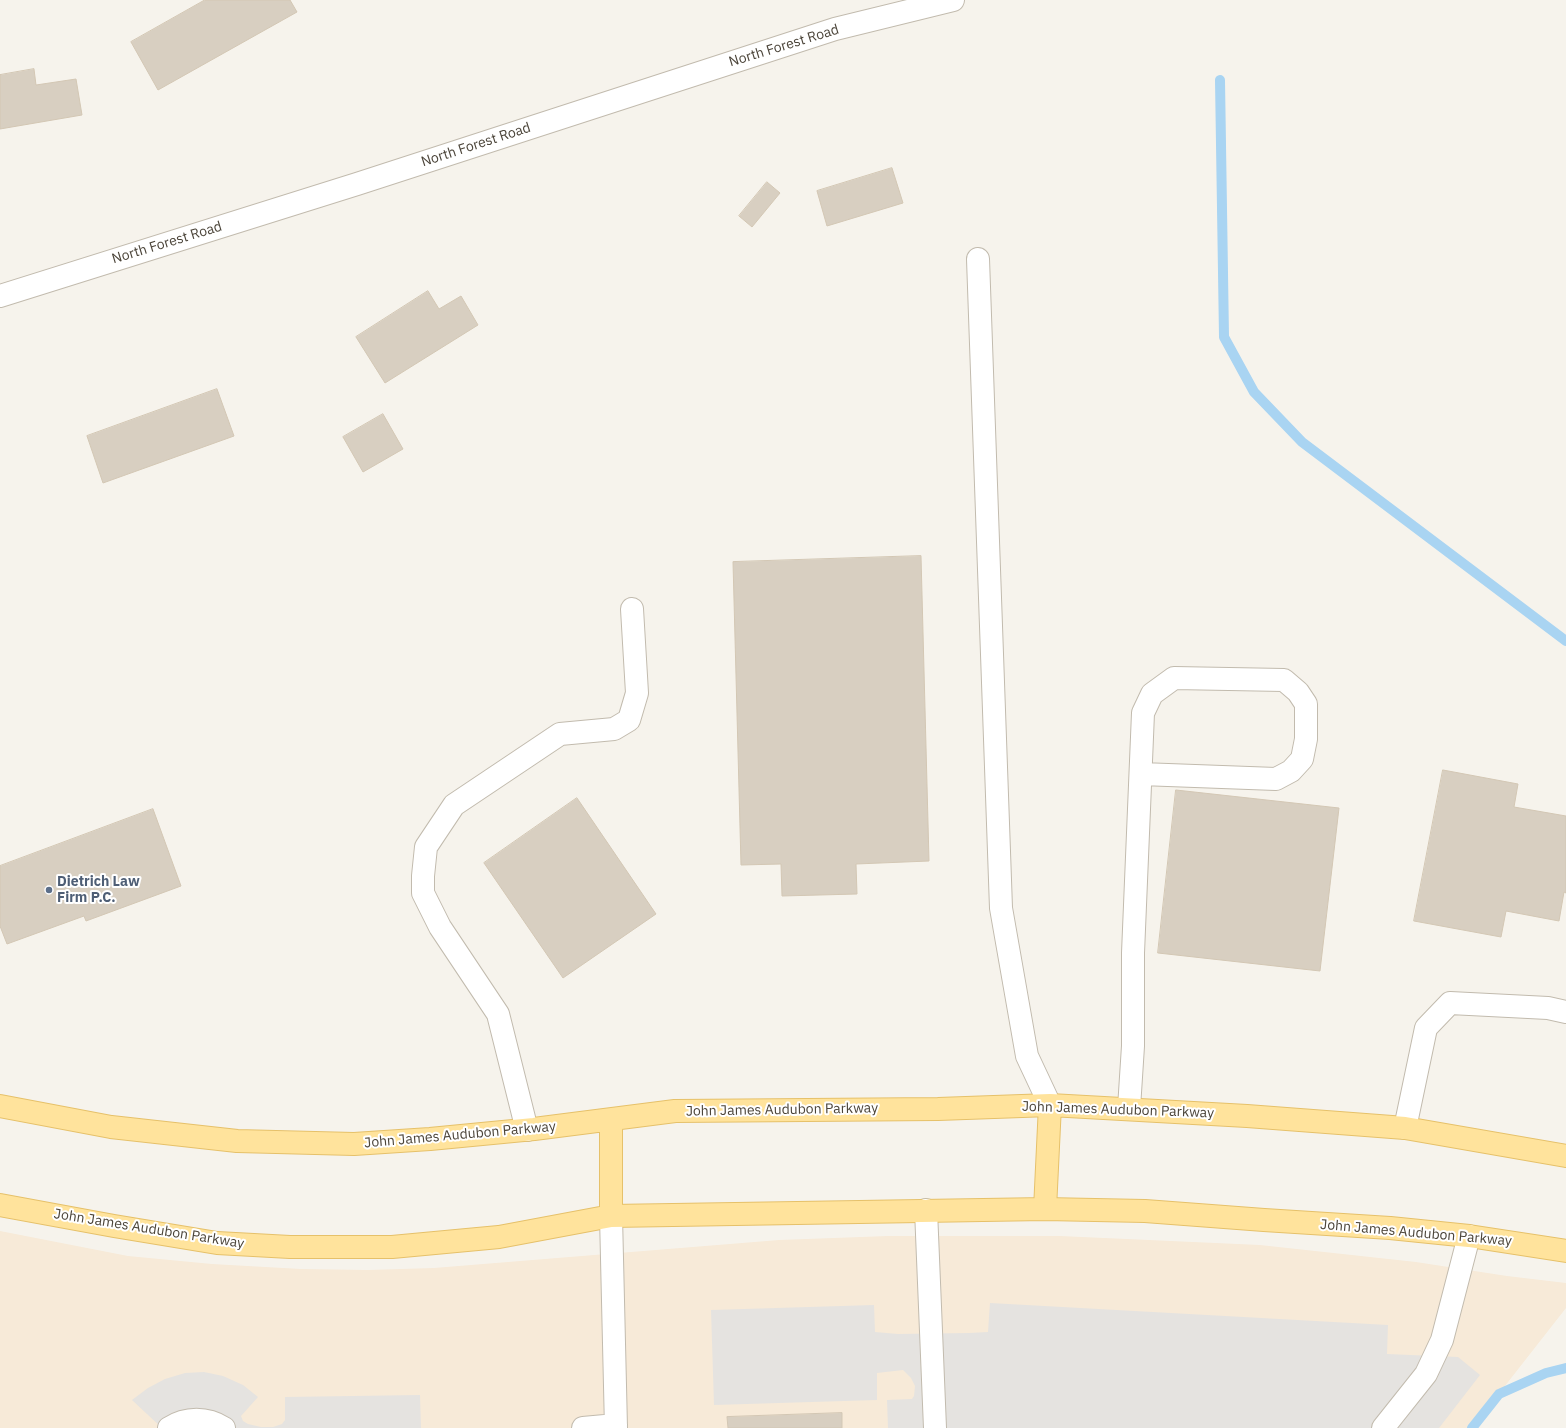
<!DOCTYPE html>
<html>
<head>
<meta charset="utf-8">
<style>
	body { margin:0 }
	canvas { display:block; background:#f6f3ec }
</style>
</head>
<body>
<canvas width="1566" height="1428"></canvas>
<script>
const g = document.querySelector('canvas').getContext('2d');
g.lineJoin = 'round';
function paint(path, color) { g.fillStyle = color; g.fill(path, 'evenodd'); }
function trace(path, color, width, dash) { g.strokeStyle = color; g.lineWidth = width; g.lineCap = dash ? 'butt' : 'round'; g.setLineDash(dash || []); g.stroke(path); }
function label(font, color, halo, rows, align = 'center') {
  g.font = font + ' "IBM Plex Sans",sans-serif'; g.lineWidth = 4; g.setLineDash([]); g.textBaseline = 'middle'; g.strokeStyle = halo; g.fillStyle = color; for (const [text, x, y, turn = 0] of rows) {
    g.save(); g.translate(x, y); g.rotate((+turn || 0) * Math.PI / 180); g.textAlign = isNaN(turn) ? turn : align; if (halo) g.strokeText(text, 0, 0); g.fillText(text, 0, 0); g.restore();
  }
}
paint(new Path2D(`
	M0 1231 128 1256 212 1264 301 1269 368 1270 434 1268 779 1240 888 1236H1060L1260 1245 1416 1262 1507 1276 1566 1283V1308L1472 1428H0Z`), '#f7ead8');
paint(new Path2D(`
	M990 1303 1388 1325 1387 1354 1458 1357 1480 1375 1439 1428H888L887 1400 912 1399 914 1396 915 1386 911 1378 903 1370 877 1373V1400L714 1405 711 1310 874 1305 875 1332 898 1334 969 1333 988 1332Z
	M204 1372 223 1376 243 1385 258 1397 241 1416 243 1421 248 1424 261 1427H273L282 1424 285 1420V1397L420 1395 421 1428H162L132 1400 148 1388 165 1379 185 1373Z`), '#e5e3e0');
trace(new Path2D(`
	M1220 80 1224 337 1254 392 1302 442 1566 641
	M1472 1428 1499 1394 1546 1373 1566 1368`), '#a9d4f2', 10);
const building = new Path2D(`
	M205 0H290L297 12 158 90 131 42Z
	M34 69 36 85 76 79 82 115 0 129V75Z
	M892 168 903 203 827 226 817 191Z
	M767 182 780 193 752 227 739 216Z
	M428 291 439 309 461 296 478 325 385 383 356 337Z
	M217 389 234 436 103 483 87 436Z
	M383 414 403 449 363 472 343 437Z
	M921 556 929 861 856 864 857 894 782 896 781 864 741 865 733 562Z
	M1443 770 1518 784 1514 807 1566 816V893L1564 892 1559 921 1506 911 1501 937 1414 921Z
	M1176 790 1339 808 1320 971 1158 953Z
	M577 798 656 914 563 978 484 863Z
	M153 809 181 886 86 921 84 916 7 944 0 926V866Z
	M842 1413V1428H728L727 1417Z`);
paint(building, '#d8cfc1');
trace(building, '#d3c7b4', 1);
const minor = new Path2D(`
	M978 259 1001 908 1027 1056 1050 1105
	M0 296 357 184 835 29 953 0
	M1129 1108 1133 1046V953L1143 713 1152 694 1174 678 1284 680 1298 692 1306 704V739L1302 759 1291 771 1276 779 1141 774
	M1405 1128 1426 1028 1450 1003 1548 1008 1566 1012
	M527 1130 498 1014 440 927 423 893V876L426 847 454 805 560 734 614 729 629 720 637 693 632 609
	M926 1210 935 1428
	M611 1216 616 1428
	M169 1428C186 1417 207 1417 224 1428
	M583 1428 616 1425
	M1383 1428 1426 1374 1442 1340 1469 1236`);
const major = new Path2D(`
	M0 1106 111 1127 237 1141 354 1144 430 1139 534 1129 675 1111 938 1109 1050 1105 1247 1116 1405 1128 1566 1156
	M611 1120V1216
	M0 1205 114 1226 217 1243 290 1247H392L499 1237 611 1216 1045 1209 1145 1211 1264 1220 1390 1228 1469 1236 1566 1251
	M1045 1209 1050 1105`);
trace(minor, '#c2bbae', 24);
trace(major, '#e6c16a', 24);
trace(minor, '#fff', 22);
trace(major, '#ffe39c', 22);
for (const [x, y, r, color] of [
	[49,890,4,"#5c6f8a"]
]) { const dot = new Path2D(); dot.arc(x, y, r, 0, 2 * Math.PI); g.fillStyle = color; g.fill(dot); trace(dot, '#fff', 1.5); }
label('14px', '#4b4439', '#fff', [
	["North Forest Road",784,46,-17],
	["North Forest Road",476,145,-18],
	["North Forest Road",167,243,-17],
	["John James Audubon Parkway",782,1110,-1],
	["John James Audubon Parkway",1118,1110,2],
	["John James Audubon Parkway",460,1135,-5],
	["John James Audubon Parkway",149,1229,9],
	["John James Audubon Parkway",1416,1233,5]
]);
label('bold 14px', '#4e5e75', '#fff', [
	["Dietrich Law",57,882],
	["Firm P.C.",57,898]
], 'left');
</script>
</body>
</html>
